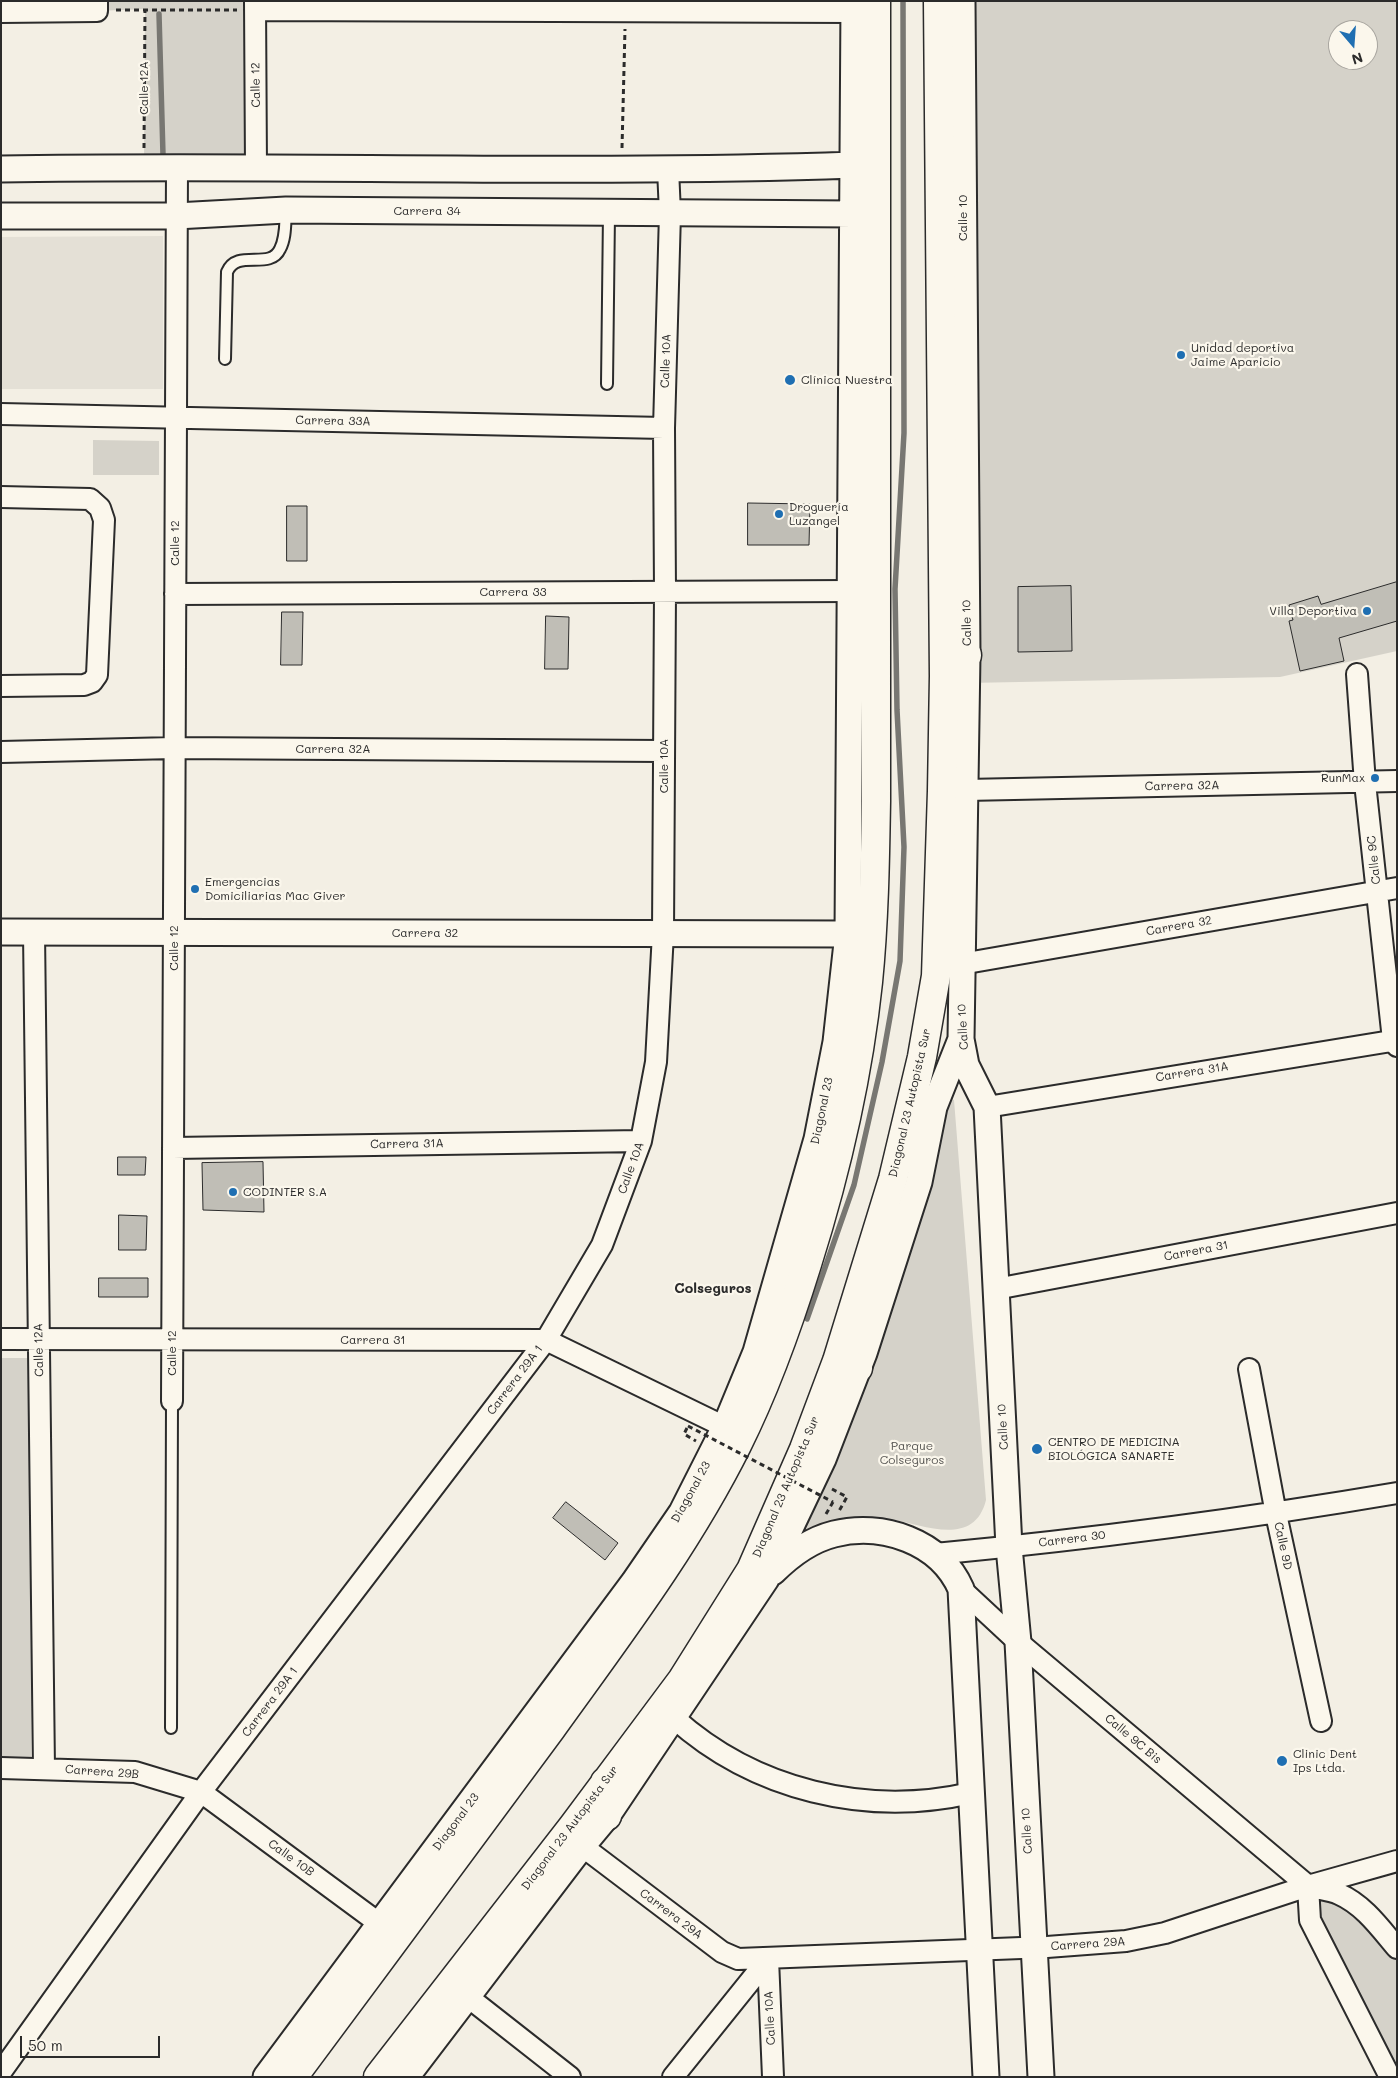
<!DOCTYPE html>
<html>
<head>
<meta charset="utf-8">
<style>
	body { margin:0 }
	#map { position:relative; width:1398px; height:2078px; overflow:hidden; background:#f3efe4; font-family:Mali,sans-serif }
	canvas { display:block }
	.frame { position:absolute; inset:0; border:2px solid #2b2b2b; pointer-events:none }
	.north { position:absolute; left:1328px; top:20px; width:50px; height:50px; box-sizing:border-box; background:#fbf7ec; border:1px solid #a8a59f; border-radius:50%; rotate:162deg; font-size:14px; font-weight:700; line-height:20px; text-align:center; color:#2b2b2b }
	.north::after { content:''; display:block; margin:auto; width:18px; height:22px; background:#1f6fb2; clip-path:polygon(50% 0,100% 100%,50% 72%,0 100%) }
	.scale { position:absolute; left:20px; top:2036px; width:140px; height:22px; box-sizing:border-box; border:2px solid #2b2b2b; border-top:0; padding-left:6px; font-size:15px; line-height:18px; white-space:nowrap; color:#2b2b2b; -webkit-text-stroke:4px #fbf7ec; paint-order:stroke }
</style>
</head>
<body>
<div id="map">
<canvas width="1398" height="2078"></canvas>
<div class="frame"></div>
<div class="north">N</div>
<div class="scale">50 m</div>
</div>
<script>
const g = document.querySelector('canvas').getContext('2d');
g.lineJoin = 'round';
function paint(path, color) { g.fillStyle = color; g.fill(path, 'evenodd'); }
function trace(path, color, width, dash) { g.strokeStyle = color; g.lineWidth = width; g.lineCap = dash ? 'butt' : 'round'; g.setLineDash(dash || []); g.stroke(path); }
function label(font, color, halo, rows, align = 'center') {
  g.font = font + ' Mali,sans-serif'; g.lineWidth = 4.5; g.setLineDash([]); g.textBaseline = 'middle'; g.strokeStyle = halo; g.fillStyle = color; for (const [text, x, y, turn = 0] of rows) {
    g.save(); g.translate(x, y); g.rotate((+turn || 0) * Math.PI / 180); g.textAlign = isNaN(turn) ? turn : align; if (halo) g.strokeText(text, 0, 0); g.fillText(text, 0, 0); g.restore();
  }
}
paint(new Path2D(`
	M163 236V389H1V237Z`), '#e4e0d6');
paint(new Path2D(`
	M97 1H255L256 169 144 166 145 9 97 11Z
	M962 1H1397V651L1280 677 967 683ZM1338 30H1368V60H1338Z
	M93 440 159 441V475H93Z
	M948 1098 954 1100 986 1500C974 1548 924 1525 890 1519 879 1517 866 1519 855 1520 838 1521 819 1531 803 1536L800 1532Z
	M1 1358H36L31 1758 1 1757Z
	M1308 1886 1338 1894 1397 1948V2077L1310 1920Z`), '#d5d2c9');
trace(new Path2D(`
	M159 14 163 155
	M807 1319 854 1185 882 1062 900 961 904 847 897 710 895 589 904 433 903 1`), '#787772', 5.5);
const building = new Path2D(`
	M748 503 810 504 809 545H748Z
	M287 506H307V561H287Z
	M1397 582V621L1339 638 1344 661 1300 671 1289 621 1293 620 1289 605 1318 596 1321 604Z
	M1071 586 1072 651 1018 652V587Z
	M282 612H303L302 665H281Z
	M546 616 569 617 568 669H545Z
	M118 1157H146L145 1175H118Z
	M263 1162 264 1212 203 1210 202 1163Z
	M119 1215 147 1216 146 1250H119Z
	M99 1278H148V1297H99Z
	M566 1502 618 1543 605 1560 553 1518Z`);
paint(building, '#c0beb6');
trace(building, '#2b2b2b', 1);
const service = new Path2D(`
	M225 359 227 272C237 248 270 271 280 249 286 238 285 223 286 211
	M607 384 609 213
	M171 1728 172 1401`);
const minor = new Path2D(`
	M255 1 256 169
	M255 10 854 12
	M1 12 97 11V1
	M1 414 664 428
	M1 497 90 499 100 508 104 520 97 675 92 682 84 685 1 686
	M175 594 851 591
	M1357 674 1365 783 1393 1040 1397 1046
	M1 752 174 748 664 751
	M966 790 1397 781
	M34 932 44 1768
	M961 964 1397 888
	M987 1107 1397 1040
	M173 1148 641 1141
	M996 1289 1397 1213
	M1 1339 546 1340 725 1427
	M1249 1369 1276 1514 1321 1721
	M172 1401 177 168
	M935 1554C1090 1539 1244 1519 1397 1493
	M961 1589 1018 1642 1308 1886C1318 1889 1330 1890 1339 1894 1364 1905 1380 1928 1397 1948
	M674 1718C754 1790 866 1817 971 1793
	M1 1768 135 1772 201 1792 380 1924
	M582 1846 722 1952 738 1959 1047 1947 1126 1941 1165 1933 1308 1886 1397 1861
	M1308 1886 1310 1920 1390 2077
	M768 1959 773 2077
	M468 1997 570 2077
	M1 2072 201 1792 546 1340 602 1245 641 1141 656 1062 663 933 665 592 664 428 670 213 668 169
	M673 2077 768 1959`);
const tertiary = new Path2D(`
	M962 1 967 655 961 1039 966 1065 987 1107 1009 1547 1018 1642 1041 2077
	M1 169C285 164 569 175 853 165
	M1 216H176L286 210 853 214
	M1 932 848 934
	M773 1572C790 1555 810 1540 834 1534 882 1522 940 1541 961 1589L986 2077
	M266 2077 634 1582 682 1512 725 1427 756 1352 817 1139 836 1042 848 934 854 1
	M406 2077 582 1846 607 1816 766 1579 823 1459 864 1353 919 1182 934 1107 961 1039`);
const primary = new Path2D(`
	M944 676 967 655
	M837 1361 858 1368
	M573 1826 607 1816 605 1782
	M293 2077C379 1961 466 1845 551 1729 617 1637 686 1547 737 1445 766 1387 788 1325 807 1264 836 1172 858 1078 868 982 874 922 875 862 876 801V1
	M378 2077 573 1826 682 1680 751 1570 804 1449 837 1361 893 1179 922 1057 936 976 942 791 944 676 938 1`);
trace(service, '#2b2b2b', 14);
trace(minor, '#2b2b2b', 24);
trace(tertiary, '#2b2b2b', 29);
trace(primary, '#2b2b2b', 31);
trace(new Path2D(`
	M116 10H237
	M144 148 145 9
	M622 148 625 29
	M687 1428 684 1434 696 1441
	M832 1489 847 1497 839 1511
	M826 1514 833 1502`), '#2b2b2b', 3, [5, 4]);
trace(service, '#fbf7ec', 10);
trace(minor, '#fbf7ec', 20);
trace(tertiary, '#fbf7ec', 25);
trace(primary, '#fbf7ec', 28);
trace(new Path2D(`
	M688 1426 833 1502`), '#2b2b2b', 3, [5, 4]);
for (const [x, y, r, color] of [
	[1181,355,5,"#1f6fb2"],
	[790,380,6,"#1f6fb2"],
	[779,514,5,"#1f6fb2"],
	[1367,611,5,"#1f6fb2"],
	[1375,778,5,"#1f6fb2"],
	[195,889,5,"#1f6fb2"],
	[233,1192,5,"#1f6fb2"],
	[1037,1449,6,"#1f6fb2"],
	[1282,1761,6,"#1f6fb2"]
]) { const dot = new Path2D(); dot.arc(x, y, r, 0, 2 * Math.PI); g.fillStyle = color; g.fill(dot); trace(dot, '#fbf7ec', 2); }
label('12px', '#2b2b2b', '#fbf7ec', [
	["Calle 12",256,85,-91],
	["Calle 12A",144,88,-90],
	["Carrera 34",427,211],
	["Calle 10",963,218,-90],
	["Calle 10A",666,361,-88],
	["Carrera 33A",333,421,1],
	["Calle 12",175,543,-90],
	["Carrera 33",513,592],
	["Calle 10",967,623,-91],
	["Carrera 32A",333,749],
	["Calle 10A",664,766,-90],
	["Carrera 32A",1182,786,-1],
	["Calle 9C",1374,860,-96],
	["Carrera 32",1179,926,-10],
	["Carrera 32",425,933],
	["Calle 12",174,948,-90],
	["Calle 10",963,1027,-93],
	["Carrera 31A",1192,1072,-9],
	["Diagonal 23 Autopista Sur",910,1103,-77],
	["Diagonal 23",822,1111,-78],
	["Carrera 31A",407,1144,-1],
	["Calle 10A",631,1168,-70],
	["Carrera 31",1196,1251,-11],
	["Carrera 31",373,1340],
	["Calle 12A",39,1350,-91],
	["Calle 12",172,1353,-90],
	["Carrera 29A 1",515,1380,-53],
	["Calle 10",1003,1427,-93],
	["Diagonal 23 Autopista Sur",786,1487,-67],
	["Diagonal 23",691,1492,-61],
	["Carrera 30",1072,1539,-7],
	["Calle 9D",1283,1546,78],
	["Carrera 29A 1",270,1702,-53],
	["Calle 9C Bis",1133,1739,40],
	["Carrera 29B",102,1772,4],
	["Diagonal 23",456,1822,-53],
	["Diagonal 23 Autopista Sur",570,1828,-53],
	["Calle 10",1027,1831,-93],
	["Calle 10B",291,1858,36],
	["Carrera 29A",671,1914,37],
	["Carrera 29A",1088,1944,-4],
	["Calle 10A",770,2018,-93]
]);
label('12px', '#2b2b2b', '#fbf7ec', [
	["Unidad deportiva",1191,348],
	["Jaime Aparicio",1191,362],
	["Clínica Nuestra",801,380],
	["Droguería",789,507],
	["Luzangel",789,521],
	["Villa Deportiva",1357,611,"right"],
	["RunMax",1365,778,"right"],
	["Emergencias",205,882],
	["Domiciliarias Mac Giver",205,896],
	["CODINTER S.A",243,1192],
	["CENTRO DE MEDICINA",1048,1442],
	["BIOLÓGICA SANARTE",1048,1456],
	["Clinic Dent",1293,1754],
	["Ips Ltda.",1293,1768]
], 'left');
label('12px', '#565552', '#fbf7ec', [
	["Parque",912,1446],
	["Colseguros",912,1460]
]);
label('bold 14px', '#2b2b2b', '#fbf7ec', [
	["Colseguros",713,1289]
]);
</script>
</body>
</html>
